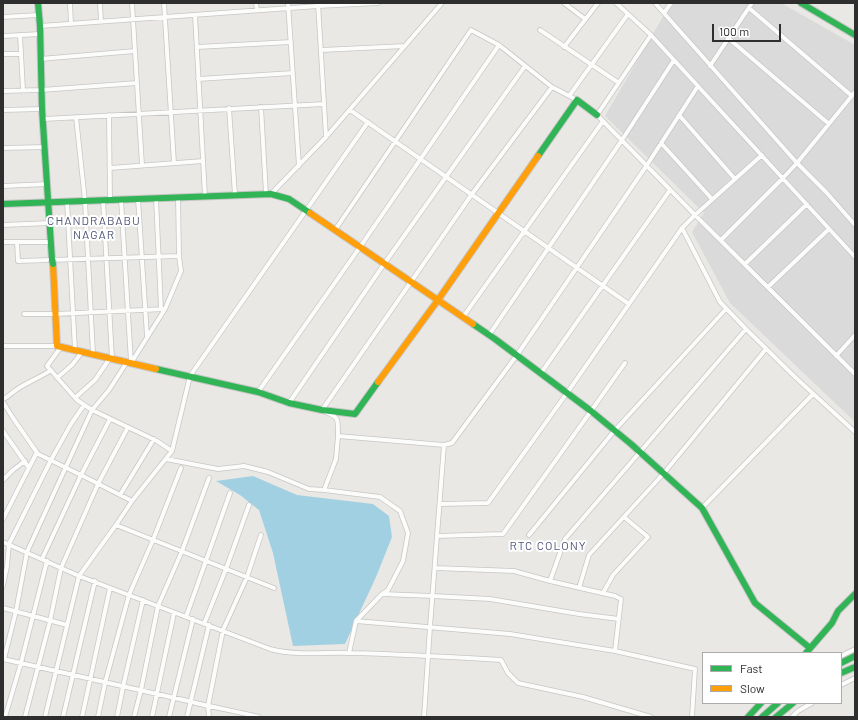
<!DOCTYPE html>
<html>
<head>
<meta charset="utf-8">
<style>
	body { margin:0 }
	#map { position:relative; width:858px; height:720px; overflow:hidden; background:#eae8e5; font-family:Barlow,sans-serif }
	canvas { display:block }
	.frame { position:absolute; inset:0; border:4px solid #2e2e2e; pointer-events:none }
	.legend { position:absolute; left:702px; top:652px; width:140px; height:52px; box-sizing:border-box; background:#fff; border:1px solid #ababab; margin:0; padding:5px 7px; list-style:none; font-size:12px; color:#2e2e2e }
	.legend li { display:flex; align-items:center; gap:8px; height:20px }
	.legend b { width:20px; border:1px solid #ababab }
	.scale { position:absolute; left:712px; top:24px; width:69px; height:18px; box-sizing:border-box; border:2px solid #2e2e2e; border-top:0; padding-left:5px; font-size:12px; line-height:14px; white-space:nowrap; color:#2e2e2e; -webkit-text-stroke:3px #fff; paint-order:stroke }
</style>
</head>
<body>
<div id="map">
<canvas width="858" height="720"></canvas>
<div class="frame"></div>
<ul class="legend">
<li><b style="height:5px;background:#30b455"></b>Fast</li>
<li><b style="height:5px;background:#ff9f0a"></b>Slow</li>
</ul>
<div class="scale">100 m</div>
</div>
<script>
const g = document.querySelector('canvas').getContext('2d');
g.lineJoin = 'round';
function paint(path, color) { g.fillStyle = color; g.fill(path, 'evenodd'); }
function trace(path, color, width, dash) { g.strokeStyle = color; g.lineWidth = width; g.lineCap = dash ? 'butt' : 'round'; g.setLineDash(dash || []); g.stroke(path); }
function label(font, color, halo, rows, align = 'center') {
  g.font = font + ' Barlow,sans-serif'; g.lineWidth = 4; g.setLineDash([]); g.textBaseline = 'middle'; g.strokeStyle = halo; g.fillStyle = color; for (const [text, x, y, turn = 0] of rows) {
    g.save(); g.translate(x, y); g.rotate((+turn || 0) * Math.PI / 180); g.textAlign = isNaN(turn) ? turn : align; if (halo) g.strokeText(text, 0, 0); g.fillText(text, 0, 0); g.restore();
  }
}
paint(new Path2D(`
	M671 3H781L855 45V422L730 303 692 232 704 213 605 116Z`), '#dbdadb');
paint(new Path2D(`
	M253 476 297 495 373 504 389 516 392 537 376 577 345 644 293 646 273 553 259 510 240 495 216 481Z`), '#a1d0e3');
const street = new Path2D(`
	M70 3 71 23
	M100 3 101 21
	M132 3 142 165
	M164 3 174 163
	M256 3 257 10
	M288 3 299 166
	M318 3 326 137
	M564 3 585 19
	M616 3 651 35 855 257
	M655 3 797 163 826 192 855 225
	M749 8 852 96
	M664 13 671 3
	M195 15 205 196
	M3 17 39 15
	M40 26 318 6 378 3
	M540 30 619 83
	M20 35 23 90
	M651 35 597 115 695 215 855 374
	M3 36 40 34
	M728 38 829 124
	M197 47 291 42
	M564 47 598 3
	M321 50 405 46
	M3 54H21
	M40 59 135 51
	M710 66 752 3
	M198 79 293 73
	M552 87 472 194 322 410C339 418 338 416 338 436L444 445 452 443 517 355 647 165 698 86
	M3 91 41 90 137 83
	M569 96 628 14
	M261 107 266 194
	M229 108 235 195
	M3 110 42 109
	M350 110 629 304
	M109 115 110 200
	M679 115 735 179
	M76 117 85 201 93 354
	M44 119 324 104
	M661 143 712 199
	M3 148 45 147
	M762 155 695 215 682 228 720 302 746 329 795 377 855 432
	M110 168 203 161
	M3 186 48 184
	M271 194 326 137 442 3
	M156 198 161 309
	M121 199 131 362
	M138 199 147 336
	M103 200 112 358
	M67 201 75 350
	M3 225 50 223
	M335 230 471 30 499 45 552 87 577 100
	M721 240 783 178 797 163 855 92
	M3 242H17L18 261 179 256
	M17 242H51
	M745 264 807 204
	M768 287 829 229
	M24 314H55L165 309
	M463 317 603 121
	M489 335 622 140 674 60
	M3 346H57
	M836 356 855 335
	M131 363 165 309 181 271 179 256 178 197
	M541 373 670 190
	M57 378 72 365 82 352
	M258 392 360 247 499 45
	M75 398 95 380 110 358
	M3 399C9 397 11 393 16 390 27 382 40 378 51 370
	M3 402 13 418 38 454 81 475 110 419
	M289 403 384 264 525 66
	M3 431 29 468
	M338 436 336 459 324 490 380 497 400 511 408 533 403 561 388 590 382 594 356 621 349 653
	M172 451 190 376 368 122
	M166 459 218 469 244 466 268 472 309 489 324 490
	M3 480 13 470 25 461
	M120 495 154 439
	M440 504 488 503 567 393 682 228
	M702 508 813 394
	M3 519 37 452
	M116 525 274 588
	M529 535 615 430 726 309
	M437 536 503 534 591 411 625 363
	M3 542 79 576 270 649C296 656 323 652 349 653 400 654 451 657 501 660L508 673 518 683 583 697 651 717
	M42 559 81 475 132 501
	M435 568 514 571 550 581 615 596 621 599 615 651
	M550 581 565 539 746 329
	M3 586 7 566 9 544 51 460 71 424 84 405
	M579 588 589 555 664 473 766 349
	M603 593 613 575 648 537 624 517
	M382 594 433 596 490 599 579 614 619 619
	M3 608 67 625
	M186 617 230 493
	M356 621 510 634 615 651 695 669 692 717
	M204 624 226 569 249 505
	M841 656 855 649
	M3 659C65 673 126 687 188 701 211 707 235 711 259 717
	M4 659 16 611 27 552 92 410 109 390 127 362
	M841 685 855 678
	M5 717 21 663 47 561
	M25 717 50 621 61 568 98 484 128 427
	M45 717 79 576 116 525 132 501 172 451 157 441 92 410 77 400 47 366 61 347
	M63 717 95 581
	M82 717 110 588
	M98 717 105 683 129 595 153 540 181 468
	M117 717 123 687 143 600
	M134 717 141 690 158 606 182 551 209 478
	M152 717 174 613
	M169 717 193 619
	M187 717 209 625
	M209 717 208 706 223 630 247 577 261 535
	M424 717 430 627 444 445
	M792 717 798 711 812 703`);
const fast = new Path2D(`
	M38 3 40 26 42 109 52 260
	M801 3 855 35
	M538 156 577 100 597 115
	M3 204 271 194 289 199 310 213
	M473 324 495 339 591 411 631 444 702 508 755 603 810 648
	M156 369 258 392 289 403 322 410 355 414 378 382
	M806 653 832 623 838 611 855 594
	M841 663 855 656
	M841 673 855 667
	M748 717 761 703
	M762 717 778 703
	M776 717 793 703`);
const slow = new Path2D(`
	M310 213 473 324
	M53 264 57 346 156 369
	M378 382 438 300 538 156`);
trace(street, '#c7c6c7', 5.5);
trace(fast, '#c7c6c7', 8);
trace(slow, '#c7c6c7', 8);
trace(street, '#fcfcfb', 4);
trace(fast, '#30b455', 6);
trace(slow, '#ff9f0a', 6);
const fastBridge = new Path2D(`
	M52 260 53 264`);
trace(fastBridge, '#c7c6c7', 8, []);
trace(fastBridge, '#30b455', 6);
g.letterSpacing = '1px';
label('12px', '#53587a', '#fff', [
	["CHANDRABABU",94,221],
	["NAGAR",94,235],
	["RTC COLONY",548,546]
]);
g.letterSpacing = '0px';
</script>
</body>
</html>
